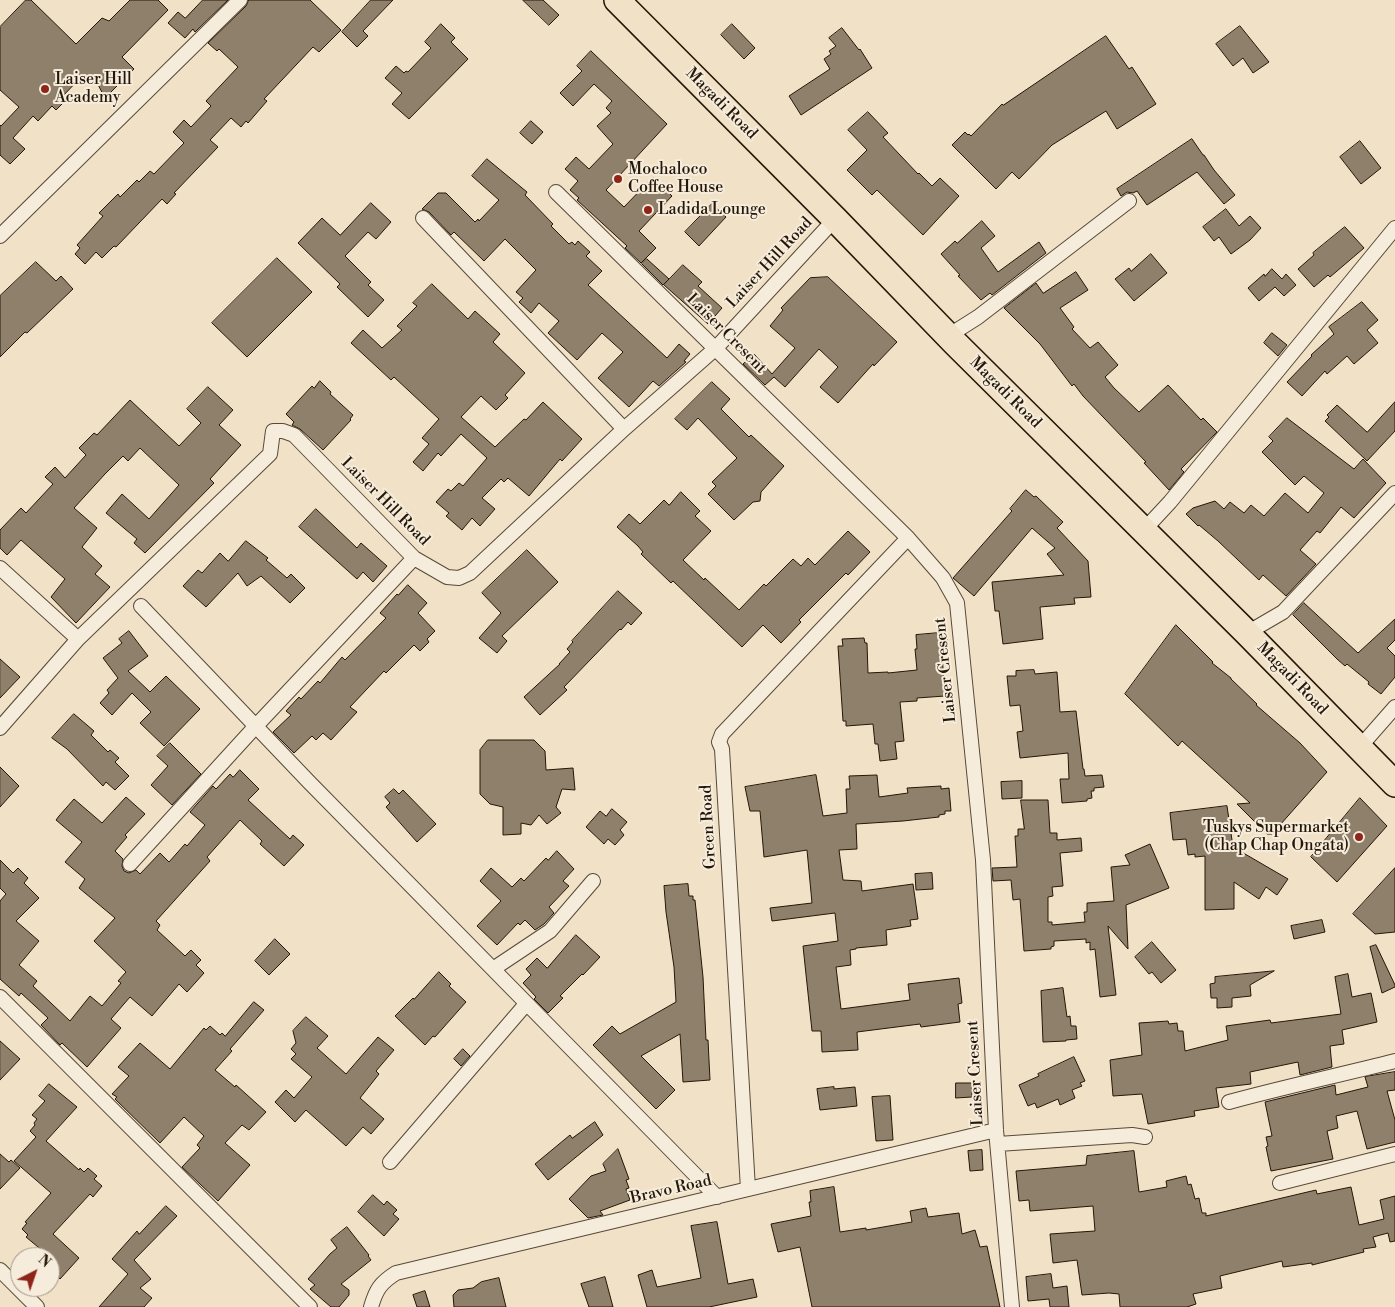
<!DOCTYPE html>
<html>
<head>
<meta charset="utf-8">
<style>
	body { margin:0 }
	#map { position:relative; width:1395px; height:1307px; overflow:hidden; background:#f1e2c7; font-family:"Libre Bodoni",serif }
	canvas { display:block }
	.north { position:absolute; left:10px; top:1247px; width:50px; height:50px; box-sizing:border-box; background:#f6ecdb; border:1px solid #a29687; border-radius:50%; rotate:41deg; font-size:14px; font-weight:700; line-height:20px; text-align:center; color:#241608 }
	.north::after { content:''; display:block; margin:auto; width:18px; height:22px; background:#8f2418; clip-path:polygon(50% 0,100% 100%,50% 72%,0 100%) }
</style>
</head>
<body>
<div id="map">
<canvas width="1395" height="1307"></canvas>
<div class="north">N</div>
</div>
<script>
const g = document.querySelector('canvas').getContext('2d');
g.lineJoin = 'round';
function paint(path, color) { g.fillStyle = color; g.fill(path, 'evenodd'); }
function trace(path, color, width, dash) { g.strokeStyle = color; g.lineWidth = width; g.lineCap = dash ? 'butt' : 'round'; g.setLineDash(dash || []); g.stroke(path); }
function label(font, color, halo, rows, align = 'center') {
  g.font = font + ' "Libre Bodoni",serif'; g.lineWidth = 4; g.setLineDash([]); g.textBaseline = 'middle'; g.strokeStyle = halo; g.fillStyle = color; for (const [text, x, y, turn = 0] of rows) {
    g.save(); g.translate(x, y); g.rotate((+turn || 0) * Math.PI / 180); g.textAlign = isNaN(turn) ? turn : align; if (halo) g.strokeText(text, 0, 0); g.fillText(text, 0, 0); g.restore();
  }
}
const building = new Path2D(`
	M26 0H31L76 44 102 18 109 21 130 0H158L168 10 122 57 134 69 105 98 94 77 87 84 81 77 62 97 66 100 56 110 52 106 38 121 33 116 13 138 25 149 10 164 0 155V125L1 126 19 107 0 90V27Z
	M203 0H228L195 32 193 29 185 38 168 23 178 12 185 18Z
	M249 0H310L341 30 319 52 313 47 264 99 267 101 248 123 246 121 241 127 231 118 210 140 218 147 174 193 176 194 167 204 162 199 116 247 114 246 102 258 96 252 85 264 75 254 80 248 77 245 103 216 99 213 118 194 120 197 137 180 139 182 150 171 154 174 184 143 173 132 184 120 191 127 211 106 206 101 238 67 219 49 217 51 208 43 246 6Z
	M371 0H393L363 31 368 36 357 47 342 32Z
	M523 0H543L559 15 549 25Z
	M441 24 455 38 451 42 468 59 409 119 392 104 402 93 385 78 396 66 404 73 406 71 408 72 431 48 425 42Z
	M732 24 755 48 744 59 721 35Z
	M1240 26 1269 62 1253 73 1243 58 1233 66 1216 44Z
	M842 28 859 50 860 49 872 68 801 115 789 96 830 69 824 59 831 54 829 51 836 46 829 38Z
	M1106 36 1129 69 1132 67 1156 104 1117 129 1106 111 1052 145 1019 179 1012 172 996 189 952 145 965 132 968 135 969 134 971 136 1002 104 1003 105Z
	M591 51 667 124 606 190 624 207 653 177 672 196 639 231 656 248 641 263 625 248 627 246 577 200 579 198 570 190 578 181 565 169 576 157 589 169 613 144 597 126 611 113 606 108 612 101 594 84 573 106 560 93 582 71 577 66Z
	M868 112 888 133 883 137 918 174 919 173 932 186 940 178 959 196 923 235 877 190 872 195 847 170 867 150 848 130Z
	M531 121 543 132 532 144 520 133Z
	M1192 139 1203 155H1204L1214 170 1235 195 1224 204 1197 172 1147 205 1137 191 1133 193 1127 192 1121 196 1117 189Z
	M1360 141 1381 168 1361 184 1340 157Z
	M487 159 527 192 525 195 553 224 551 226 569 244 572 242 575 245 578 241 590 252 586 256 602 271 588 285 667 358 679 344 690 354 684 361 686 362 659 386 653 381 629 407 598 378 623 352 602 333 577 360 548 333 559 321 539 303 531 313 519 302 523 298 516 292 536 270 505 239 484 261 454 232 451 235 429 212 422 209 438 193H446L475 222 478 219 479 221 499 200 472 176Z
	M371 203 391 222 376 239 368 232 345 256 371 282 368 285 384 300 368 317 337 287 340 284 298 243 322 218 340 235Z
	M712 204 726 217 699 246 685 232Z
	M1226 209 1239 226 1250 216 1261 228 1250 240 1231 254 1219 237 1214 241 1203 227Z
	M982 221 995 236 981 248 998 272 1039 242 1046 253 992 295 990 293 981 300 958 276 960 275 941 254 955 241 957 243Z
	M1345 227 1364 248 1330 277 1328 275 1314 287 1298 269 1314 255 1313 253Z
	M1151 254 1167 273 1134 301 1115 279 1129 268 1131 271Z
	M277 258 312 292 247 357 212 323Z
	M647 259 669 279 663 285 642 264Z
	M36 262 56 281 61 276 73 289 27 333 25 332 0 357V296Z
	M683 265 702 282 698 286 722 308 708 324 664 285Z
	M1272 269 1282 279 1286 274 1296 285 1284 296 1275 287 1259 301 1248 288 1264 274 1265 276Z
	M1076 272 1088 290 1060 308 1074 327 1072 329 1090 348 1098 342 1118 365 1105 377 1114 388 1139 412 1168 385 1201 420 1203 418 1217 432 1181 469 1184 472 1169 490 1144 463 1146 462 1083 396 1074 384 1072 386 1040 344 1004 308 1036 283 1043 293Z
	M828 277 897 342 874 366 873 364 838 403 820 387 838 367 819 349 785 387 774 377 765 385 743 364 754 354 772 374 795 348 770 326 783 310 781 308 810 278Z
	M432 284 468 319 475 311 500 334 493 342 525 373 505 395 508 398 496 410 481 396 461 417 495 447 524 419 526 420 543 402 582 439 562 461 560 459 529 496 508 478 504 482 501 479 482 498 495 509 480 526 472 518 462 530 446 516 449 513 436 502 448 489 451 491 459 483 463 486 487 458 461 434 441 456 438 453 423 471 413 462 429 444 422 438 439 419 394 377 391 380 351 343 363 330 382 348 402 330 397 326 417 306 413 303Z
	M1362 302 1378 320 1367 330 1378 343 1354 364 1347 356 1327 374 1325 371 1302 396 1287 382 1312 356 1311 355 1334 334 1329 327Z
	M1272 333 1287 345 1278 356 1264 343Z
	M320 381 331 392 330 394 353 415 350 419 351 420 323 450 300 429 292 425 294 422 286 414 312 386 314 388Z
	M712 382 730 399 721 409 749 437 751 435 784 466 761 492 760 501 753 502 734 520 708 494 716 486 712 482 737 458 698 418 687 430 675 419Z
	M208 387 233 410 219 425 241 445 210 479 214 483 145 553 134 543 137 539 106 513 122 494 149 519 179 485 140 448 128 461 123 456 105 474 74 508 97 528 82 547 102 566 95 574 110 587 76 623 51 597 65 579 21 540 7 555 0 548V530L21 508 26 513 53 484 45 477 55 467 65 478 86 455 79 448 94 433 97 435 130 400 179 446 201 423 187 409Z
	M1395 402V431L1367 461 1325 421 1329 417 1327 415 1337 405 1367 432Z
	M1287 418 1354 469 1363 459 1386 483 1354 518 1341 507 1320 533 1317 531 1300 550 1316 564 1286 596 1263 575 1259 580 1218 541 1199 525 1198 526 1186 514 1193 508 1215 501 1224 509 1230 502 1244 513 1251 505 1264 516 1285 493 1308 513 1324 493 1304 476 1295 485 1262 452 1273 441 1269 437Z
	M1026 490 1034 497 1036 496 1063 522 1057 528 1088 561 1091 597 1074 598 1075 604 1040 607 1043 639 1003 644 999 611H995L992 582 1064 575 1047 554 1055 548 1032 528 974 596 953 578 1012 511 1010 509Z
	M681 492 700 511 695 516 711 531 683 560 704 580 705 578 739 610 764 584 766 586 793 559 801 566 808 558 815 565 848 531 870 552 848 575 846 573 799 620 801 622 781 643 763 625 742 647 673 581 671 583 641 554 643 552 638 546 617 527 629 514 640 524 664 500 669 505Z
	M316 509 357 548 361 543 387 566 373 582 363 572 357 579 299 527Z
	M246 541 268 558 266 560 287 578 291 574 305 588 290 603 261 576 247 586 238 573 206 607 183 586 198 570 202 573 220 553 228 561Z
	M527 550 558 582 502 636 507 641 497 653 479 638 501 613 482 593Z
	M408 585 427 603 418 613 435 631 427 639 429 642 420 651 414 645 386 673 384 671 350 707 357 712 331 740 323 733 316 740 312 736 294 753 273 732 291 715 286 711 299 697 301 699 318 681 320 683 342 657 345 660 386 618 380 613 397 594 398 595Z
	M618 591 642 613 631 625 628 622 621 630 620 629 564 687 567 690 540 715 524 697 560 664H559L570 652 567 649 573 642 572 641Z
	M1304 603 1358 653 1395 619V640L1387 648 1395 656V677L1381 694 1368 684 1369 682 1347 664 1345 666 1337 659 1293 615Z
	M1176 625 1213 662 1212 663 1231 678V679L1257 704 1256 705 1300 743 1327 772 1272 834H1267L1237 804 1250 803 1182 741 1178 746 1125 694Z
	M129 631 148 656 128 671 150 692 166 676 200 709 164 746 140 723 151 712 132 693 112 715 100 703 109 693 107 690 118 678 103 658 122 643 119 639Z
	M939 633V640L947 639 948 654H942L945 696 917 698V701L900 702 904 741 895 742 897 759 880 761 878 744H875L873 724 846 726V721H843L838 646H843L842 639 864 638 865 643H867L868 673 888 672V673L917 670 915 649H917L916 635Z
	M0 659 20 677 0 698Z
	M1034 670 1035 674 1057 672 1060 712 1076 711 1083 769H1084L1085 776 1102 775 1104 787 1094 788V791H1091L1092 798 1087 799V801L1062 803 1060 779H1069L1068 753 1020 758 1017 732 1023 731 1020 705 1010 706 1007 676H1016V671Z
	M74 714 94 731 91 735 108 752 110 750 119 758 115 762 129 776 115 790 106 782 103 786 67 749 52 738Z
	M488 740H534L545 751 546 770 573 768 575 790 562 789 556 807 561 813 547 824 539 815 531 825 521 823V834L503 835V807L490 804 480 794V750Z
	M170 743 201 774 172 805 151 785 168 766 157 756Z
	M0 767 19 786 0 807Z
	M240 770 259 789 248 800 290 839 293 835 304 845 284 866 260 844 262 841 240 820 207 857 210 861 156 921 160 925 157 930 185 956 191 950 201 960 196 965 204 973 187 992 179 984 152 1016 130 997 111 1019 121 1028 87 1067 62 1043 60 1045 41 1025 48 1018 21 993 19 996 0 979V901L6 894 0 888V860L13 873 18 868 28 878 24 883 39 898 16 921 39 941 19 965 37 981 33 986 70 1021 90 996 102 1006 121 983 118 981 126 972 94 941 115 918 79 888 85 879 65 862 82 842 56 820 59 816 74 799 102 823 126 797 145 814 125 835 127 837 115 851 123 859 122 866 124 871 129 873 136 870 140 874 160 853 169 862 185 844 187 846 205 825 190 812 213 786 216 789 230 774 233 777Z
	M816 775 823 816 847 813 846 789H850L849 776 877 775 879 797 908 793 907 788 941 786V789L949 788 951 811H945V814L939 815V817L903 821 856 824 857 849 839 850 843 880 861 881 862 891 913 884 918 919 910 920 911 926 886 930 887 945 856 948V949L850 950 851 965 836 967 841 1009 910 1000 908 984 959 978 962 1003 958 1004 960 1022 921 1027 920 1024 857 1032 858 1050 822 1052 821 1031H812L803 946 838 941 835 913 772 921 770 908 812 903 807 850 764 857 760 811H750L745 787Z
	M1022 781V798L1002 799 1001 782Z
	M394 789 399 794 403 790 436 824 417 842 386 807 390 803 385 797Z
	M1360 798 1387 826 1337 882 1311 857Z
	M1021 800H1048L1050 833H1057V840L1081 838 1082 851 1060 853 1063 886 1052 887 1053 896 1048 897V922H1052V925L1085 922 1084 912H1087V903L1114 901 1111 867 1130 865 1125 855 1150 844 1169 888 1126 905 1128 949 1108 926 1116 995 1100 997 1095 949 1090 950V942L1086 943V939L1054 941V946L1051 947V949L1024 951 1020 899 1013 900 1011 880 993 881 992 868 1017 867 1015 836H1018V829H1024Z
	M1227 806 1233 847 1288 879 1277 895 1266 887 1259 899 1234 882V909L1205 910V856L1195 857V854L1188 855 1186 839 1173 840 1170 813Z
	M612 809 627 822 620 830 624 835 615 845 608 839 604 844 586 827 600 811 606 816Z
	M557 851 574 869 563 881 569 886 549 907 554 913 544 924 535 930 525 920 520 925 518 923 497 945 477 926 501 901 480 881 491 868 512 887 521 878 524 881 546 858 548 860Z
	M1395 868V932L1375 934 1353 914Z
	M932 873 933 889 916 890 915 874Z
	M688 884 689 896H693V900H695L703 977 706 1040H708L710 1080 683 1082 680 1034 641 1056 675 1090 656 1109 593 1045 612 1026 620 1034 676 1002 674 967 666 912 664 886Z
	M1322 920 1325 932 1294 939 1291 926Z
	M576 935 600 957 583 975 582 974 560 996 563 998 548 1013 534 999 536 997 523 983 531 975 526 969 537 958 547 968Z
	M275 939 290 954 269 975 255 961Z
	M1152 942 1176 970 1161 983 1152 972 1149 974 1135 957Z
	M1376 945 1395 985V987L1382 993 1370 947Z
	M1274 971 1250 985 1251 996 1232 998V1007L1217 1008V998H1211L1210 984 1215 983V977Z
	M439 972 451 984 449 986 466 1002 435 1037 433 1036 425 1045 395 1016 413 998 414 999Z
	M1348 974 1352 997 1371 993 1377 1022 1342 1030 1344 1044 1330 1046 1332 1067 1300 1075 1298 1062 1250 1072 1251 1084 1216 1088 1219 1107 1194 1111 1195 1116 1148 1124 1142 1094 1113 1096 1110 1060 1142 1055 1139 1023 1168 1021 1169 1024 1177 1023 1178 1031H1183L1185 1051 1228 1040 1226 1026 1270 1020 1271 1023 1341 1014 1335 977Z
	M1063 988 1067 1017 1070 1016 1071 1026H1076L1077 1039 1066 1040V1041L1043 1042 1041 991Z
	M254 1002 264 1010 230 1049 232 1051 215 1070 235 1087 236 1085 266 1112 249 1130 242 1125 225 1143 250 1165 218 1201 182 1167 200 1148 197 1145 204 1136 184 1117 160 1143 115 1099 117 1097 112 1094 129 1076 118 1067 140 1043 170 1069 204 1028 206 1030 210 1026 220 1035 222 1033 225 1036Z
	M306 1017 328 1036 317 1048 346 1074 378 1037 394 1050 376 1071 379 1074 360 1098 384 1119 371 1134 363 1127 346 1146 306 1110 295 1122 275 1102 286 1090 294 1098 312 1077 291 1059 296 1054 291 1049 296 1043 293 1031Z
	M0 1041 20 1059 0 1080Z
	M463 1049 470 1056 461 1066 454 1059Z
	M1074 1057 1085 1081 1080 1083 1082 1086 1072 1090 1075 1098 1060 1105 1058 1099 1037 1108 1035 1103 1028 1106 1019 1085 1039 1076 1038 1074Z
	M1395 1072V1090L1387 1091 1395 1120V1142L1367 1149 1357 1111 1336 1116 1338 1128 1327 1131 1333 1159 1271 1171 1266 1147 1268 1146 1266 1137 1272 1136 1265 1102 1335 1085 1336 1095 1368 1087 1365 1077Z
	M956 1083H972V1097L956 1098Z
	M49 1084 77 1107 46 1141 79 1170 80 1168 84 1172 88 1168 97 1176 94 1179 102 1186 93 1197 90 1194 53 1234 79 1258 60 1279 50 1270V1257L26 1237 28 1235 22 1229 27 1223 25 1222 51 1193 14 1161 36 1137 30 1131 35 1125 34 1123 37 1119 32 1115 45 1101 39 1096Z
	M834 1087V1089L855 1087 857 1106 820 1110 817 1089Z
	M890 1096 893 1140 876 1141 872 1097Z
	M595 1122 603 1135 548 1180 535 1164 570 1135 572 1138Z
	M618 1149 629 1179 626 1180 629 1188 626 1189 630 1200 600 1211 603 1215 588 1218 569 1199 591 1176 606 1171 603 1164Z
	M982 1150 983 1170 970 1171 968 1151Z
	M1134 1151 1139 1192 1167 1187 1166 1181 1186 1176 1188 1185 1191 1184 1195 1199 1199 1198 1202 1213H1206V1216L1316 1190 1317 1194 1351 1187 1359 1225 1384 1219 1380 1200 1395 1196V1241L1390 1242 1388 1233 1373 1237 1376 1247 1363 1249 1364 1252 1312 1265V1263L1283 1267 1282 1261 1220 1276 1222 1288 1193 1294 1196 1304 1187 1307H1120L1119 1294 1109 1293 1082 1295 1077 1260 1053 1263 1050 1234 1095 1231 1093 1206 1030 1211 1029 1200 1019 1201 1016 1171 1086 1165 1087 1156Z
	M0 1154 9 1162 11 1160 20 1168 0 1189Z
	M834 1187 840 1232 866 1228V1230L912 1222 910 1211 926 1208 928 1217 959 1213 962 1234 975 1230 980 1247 987 1246 1000 1307H812L800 1247 778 1252 771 1224 811 1216 809 1202H811L810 1191Z
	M373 1195 384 1205 387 1201 397 1210 393 1214 399 1219 384 1236 358 1212Z
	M166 1206 177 1216 134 1260 151 1279 140 1288 152 1298 144 1307H99L128 1274 112 1259 137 1231 139 1234Z
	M717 1222 728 1284 753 1279 757 1297 709 1307H647L638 1275 652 1270 657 1287 701 1278 691 1226Z
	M347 1227 369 1255 368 1256 371 1260 341 1284 349 1290V1295L339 1307H331L310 1289 315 1285 308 1279 330 1254 337 1248 331 1240Z
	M1051 1274 1053 1288 1067 1286 1069 1307H1050L1049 1299 1028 1301 1026 1277Z
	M605 1277 613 1307H589L581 1284Z
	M499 1278 506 1307H454L453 1295 458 1290 473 1288 481 1282Z
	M425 1291 430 1307H417L413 1295Z`);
paint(building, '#8f806b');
trace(building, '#241608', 1);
const street = new Path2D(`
	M556 192 908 538 943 578 957 603 983 860 996 1130 1012 1307
	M423 218 624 429
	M0 236 240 0
	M948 336 978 317 1129 201
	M1144 530 1170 502 1395 228
	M0 568 78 639
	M141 606 309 782 717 1197
	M1247 633 1283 612 1395 493
	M0 728 78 639 270 454 273 431H283L294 435 414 558 447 577 459 578 470 573 624 429 716 348 835 219
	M1359 748 1395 707
	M130 864 255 727 414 558
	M493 969 550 931 593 881
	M0 997 310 1307
	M1229 1102C1284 1087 1340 1075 1395 1061
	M998 1144 1132 1135 1145 1137
	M390 1162 526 1004
	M1280 1183 1395 1154
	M748 1189 722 749 719 742 722 734 908 538
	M0 1270 37 1307
	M371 1307C376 1290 380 1283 396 1273L996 1130`);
const highway = new Path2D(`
	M617 0 835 219 955 343 1247 633 1395 784`);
trace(street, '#574938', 16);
trace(highway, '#241608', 28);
trace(street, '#f6ecdb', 14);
trace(highway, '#f1e2c7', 25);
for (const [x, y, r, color] of [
	[45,89,5,"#8f2418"],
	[618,179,5,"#8f2418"],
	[648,210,5,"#8f2418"],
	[1359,837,5,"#8f2418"]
]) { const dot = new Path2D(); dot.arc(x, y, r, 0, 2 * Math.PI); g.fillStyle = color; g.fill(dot); trace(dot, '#f6ecdb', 2); }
label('16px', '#241608', '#f6ecdb', [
	["Laiser Hill",55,80],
	["Academy",55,98],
	["Mochaloco",628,170],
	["Coffee House",628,188],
	["Ladida Lounge",658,210],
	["Tuskys Supermarket",1349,828,"right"],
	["(Chap Chap Ongata)",1349,846,"right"]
], 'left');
label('16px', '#241608', '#f6ecdb', [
	["Magadi Road",721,104,45],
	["Laiser Hill Road",770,263,-47],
	["Laiser Cresent",726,334,45],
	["Magadi Road",1005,393,45],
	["Laiser Hill Road",385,502,45],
	["Laiser Cresent",946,670,-96],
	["Magadi Road",1292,679,46],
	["Green Road",709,827,-93],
	["Laiser Cresent",976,1073,-93],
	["Bravo Road",671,1190,-13]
]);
</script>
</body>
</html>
